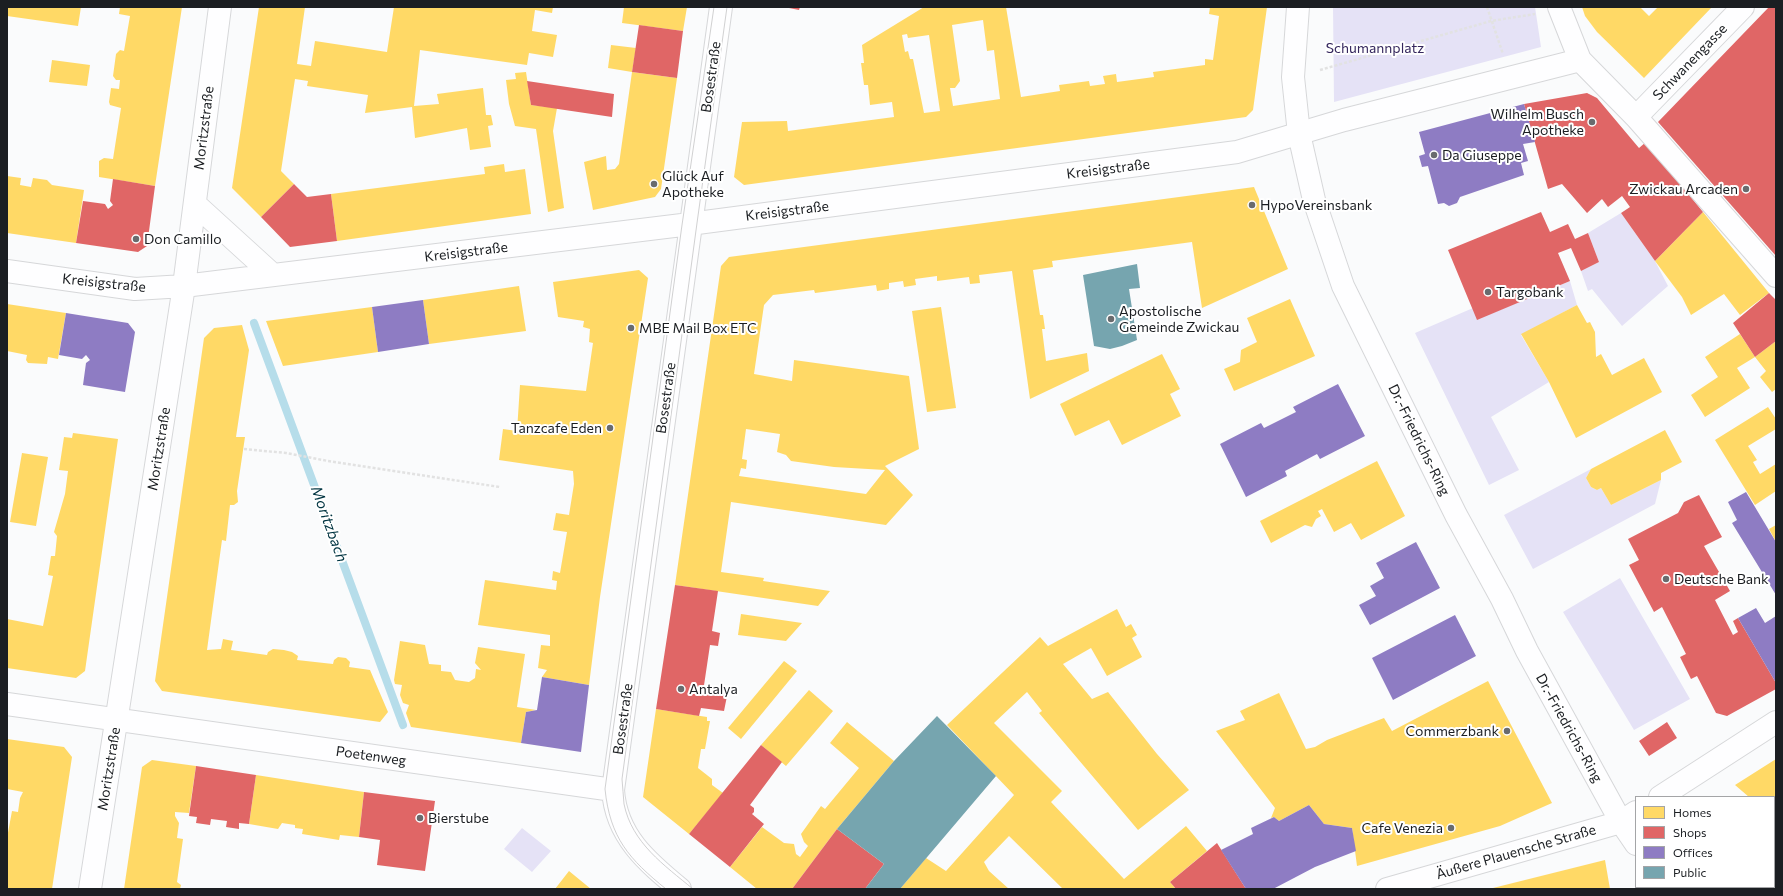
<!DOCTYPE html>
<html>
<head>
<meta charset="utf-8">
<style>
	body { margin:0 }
	#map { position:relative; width:1783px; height:896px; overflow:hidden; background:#fafbfc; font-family:Commissioner,sans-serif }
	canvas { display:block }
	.frame { position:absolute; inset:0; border:8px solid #1b1e22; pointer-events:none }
	.legend { position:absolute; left:1635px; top:796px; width:140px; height:92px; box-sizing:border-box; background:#fff; border:1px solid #a4a5a7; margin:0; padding:5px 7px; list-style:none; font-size:12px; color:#1b1e22 }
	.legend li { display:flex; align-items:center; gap:8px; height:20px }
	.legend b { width:20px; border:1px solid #a4a5a7 }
</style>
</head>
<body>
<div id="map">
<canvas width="1783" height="896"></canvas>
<div class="frame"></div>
<ul class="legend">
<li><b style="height:11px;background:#ffd966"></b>Homes</li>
<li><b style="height:11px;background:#e06666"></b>Shops</li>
<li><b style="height:11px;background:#8e7cc3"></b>Offices</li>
<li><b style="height:11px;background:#76a5af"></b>Public</li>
</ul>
</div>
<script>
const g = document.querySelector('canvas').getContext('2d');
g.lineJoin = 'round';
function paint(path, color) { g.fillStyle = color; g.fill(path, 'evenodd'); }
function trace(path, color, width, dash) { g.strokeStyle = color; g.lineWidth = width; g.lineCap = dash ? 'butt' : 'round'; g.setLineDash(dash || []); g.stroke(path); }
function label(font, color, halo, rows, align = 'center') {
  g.font = font + ' Commissioner,sans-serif'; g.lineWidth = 4; g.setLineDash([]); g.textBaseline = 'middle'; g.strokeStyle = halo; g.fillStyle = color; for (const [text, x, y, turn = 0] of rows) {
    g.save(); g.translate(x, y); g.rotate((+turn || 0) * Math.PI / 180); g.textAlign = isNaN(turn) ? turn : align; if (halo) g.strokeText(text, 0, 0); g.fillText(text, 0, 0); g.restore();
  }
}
paint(new Path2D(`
	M1333 7H1535L1541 47 1334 102Z
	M1621 213 1655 261 1668 286 1622 326 1592 289 1588 291 1581 271 1599 262 1588 233Z
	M1570 281 1577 305 1521 335 1549 382 1491 417 1519 470 1489 485 1415 333 1473 308 1478 319Z
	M1591 469 1586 478 1591 487 1597 490 1601 488 1611 505 1661 480 1655 504 1533 569 1504 515Z
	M1620 578 1690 699 1634 730 1563 612Z
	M522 828 551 851 532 872 504 849Z
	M1774 836 1776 838V889H1728L1726 887H1774Z`), '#e5e2f6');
paint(new Path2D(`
	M7 7H81L78 26 7 16Z
	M120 7H182L155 186 99 177V161L104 158 113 159 121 108 110 105 109 102 111 88 119 89 120 80H116L113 76 116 54 120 50 124 51 130 16 119 14Z
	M259 7H305L297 64 311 66 315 41 387 52 394 7H553L552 13 535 10 532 31 557 35 553 57 529 53 527 65 420 50 414 106 439 104 437 94 483 88 486 115H491L493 125 488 126 491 147 470 150 467 128 415 138 412 107 365 113 368 95 307 86 308 81 295 79 281 171 294 184 261 217 232 188Z
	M624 7H687L683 31 622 23Z
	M924 7H1006L1021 97 1060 91 1059 85 1089 81 1090 86 1105 84 1103 76 1116 74 1117 82 1154 77 1153 72 1205 65V59L1213 60 1219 16 1209 14 1210 7H1267L1253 110 1246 117 744 185 734 177 742 122 787 121 788 131 894 117 892 102 870 105 868 85H864L861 63H864L862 45ZM983 20 987 51 994 50 1000 99 953 106 950 88H955L960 81 952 25ZM907 34 908 38 929 35 940 111 924 113 913 59H910L908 51 905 52 902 35Z
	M1582 7H1640L1649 16 1658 7H1712L1644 78 1597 32 1585 16Z
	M611 45 636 48 632 72 608 68Z
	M52 60 90 65 87 86 49 82Z
	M526 72 531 105 557 108 553 131 564 208 548 212 536 129 515 126 509 104 506 80 516 79 515 73Z
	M632 72 677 78 661 189 655 197 593 210 584 162 606 156 607 170 615 169 619 164Z
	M504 164 505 172 525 169 531 214 337 241 331 194 485 174 484 167Z
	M7 176 21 178 20 185 31 187 33 178 47 180 52 185 84 190 76 243 7 233Z
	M1254 187 1288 269 1202 308 1192 242 1052 261 1053 267 1033 270 1040 315H1043L1045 329H1042L1046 361 1087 353 1089 371 1030 399 1012 271 979 275 980 283 970 284 969 277 937 281V276L915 279 916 285 904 287 903 281 889 283V289L877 291 876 285 815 293 814 290 773 295 764 305 754 374 792 381 794 360 909 376 919 449 885 466 913 495 886 525 731 502 721 572 764 578 763 581 830 591 818 606 675 585 721 266 729 257ZM746 429 780 434 777 452 786 455 791 461 834 467 885 470 866 494 739 476 741 468 746 469 747 460 742 459Z
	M1703 212 1769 293 1740 315 1724 294 1691 315 1682 297 1655 261Z
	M639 270 648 278 600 597 589 685 542 677 547 670 538 668 541 645 550 646V635L478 625 485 580 556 590 557 581 552 580 553 571 560 573 567 532 553 530 556 513 569 515 574 484 573 471 499 460 503 429 517 431 520 385 586 391 593 343 589 342 590 329 583 327 584 321 558 317 553 282Z
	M519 286 526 331 429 344 423 300Z
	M1290 299 1315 356 1234 391 1224 369 1240 362 1241 350 1257 342 1247 318Z
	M7 304 66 313 58 359 48 357 47 364 28 363 26 360 27 355 7 351Z
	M1577 305 1587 323 1590 322 1595 332 1596 357 1601 354 1612 375 1644 358 1662 392 1576 438 1549 382 1521 334Z
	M372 307 378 352 283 366 266 321Z
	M941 307 956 408 927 412 912 311Z
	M242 325 249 350 236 437H245L237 491 238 502 234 505H230L226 541 222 540 207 650 221 649 223 639 233 641 231 650 267 655 268 652 273 649 284 650 292 652 298 656 297 660 333 664 334 660 338 657 346 658 350 662 349 667 370 670 388 712 380 722 162 691 155 681 204 338 214 328Z
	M1740 334 1755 357 1737 368 1750 388 1705 417 1691 395 1718 377 1705 357Z
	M1776 341V389L1772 392 1760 377 1766 371 1755 357Z
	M1162 354 1180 389 1170 394 1181 416 1122 445 1109 420 1075 436 1060 404Z
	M1768 407 1776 419V429L1748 446 1757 460 1753 462 1760 474 1776 464V491L1755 505 1715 440Z
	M1665 430 1682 462 1661 473V480L1611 505 1601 488 1597 490 1591 487 1586 478 1591 469Z
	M73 433 118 439 85 671 76 678 7 668V619L43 626 53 576 48 575 51 556H55L57 536 54 532 65 494 68 471 59 470 64 437 72 438Z
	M22 453 48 457 36 526 10 522Z
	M1377 461 1405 516 1361 540 1351 523 1334 532 1322 509 1318 511 1321 516 1316 519 1312 527 1305 525 1271 543 1260 521Z
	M1776 525V542L1769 529Z
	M1117 609 1126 627 1131 624 1137 635 1132 638 1142 657 1107 676 1091 648 1063 664 1092 699 1108 692 1157 754 1189 790 1138 830 1039 713 1042 711 1027 692 994 723 1062 791 1051 802 1124 879 1186 826 1207 851 1170 882 1176 889H1063L1009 836 984 862 989 871 1009 889H900L926 858 946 871 1014 795 947 725 1040 637 1048 646Z
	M741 614 802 623 786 641 738 635Z
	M400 641 425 645 429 664 441 665V671L451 672 455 680 469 682 475 678 476 669 481 670 475 663 478 647 525 654 517 707 536 710 526 712 521 743 411 727 406 713 409 705 403 703 400 695 402 685 395 684 394 680Z
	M784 661 797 671 741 739 728 728Z
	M1488 681 1552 803 1500 826 1357 866 1352 828 1324 824 1309 805 1279 821 1274 817 1271 818 1275 808 1216 731 1245 720 1240 711 1279 693 1306 749 1315 747 1327 740 1384 718 1392 731Z
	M809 690 833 711 786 766 761 745Z
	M656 709 707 717V721H710L705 749H701L698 768 712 779V785L723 793 689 834 643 797Z
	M847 722 894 761 837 829 792 889H757L730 867 762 827 784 843 794 844 796 854 800 857 808 846 804 842 801 834 821 806 825 809 859 768 830 743Z
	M7 739 64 747 72 757 52 889H7V838L12 811 18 812 20 798 23 792 7 789Z
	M1776 759V822L1774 820V797H1749L1735 785Z
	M152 760 196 766 189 813 175 812V816L179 823 177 838 183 839 177 882 181 885 180 889H124L142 767Z
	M256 775 364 792 359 837 340 835 339 840 302 834 303 829 295 828V825L282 823 278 829 249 824Z
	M1605 860 1610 889H1493V888Z
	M569 871 591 889H555Z`), '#ffd966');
paint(new Path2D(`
	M784 7H800L799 10Z
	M1769 7H1776V256L1658 122Z
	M639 25 683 31 677 78 632 72Z
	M527 81 614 94 612 117 531 105Z
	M1587 93 1597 98 1639 148 1646 142 1703 212 1655 261 1621 213 1630 207 1622 196 1608 207 1602 199 1587 213 1562 184 1548 189 1524 104Z
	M113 179 155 186 147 246 138 252 76 243 83 201 105 204 108 209 113 205 110 201Z
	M294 184 307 197 331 194 337 241 290 247 261 217Z
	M1541 212 1550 232 1568 224 1575 239 1588 233 1599 262 1581 271 1571 248 1558 253 1570 281 1477 320 1448 250Z
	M1769 293 1776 300V341L1755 357 1733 323Z
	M1699 495 1722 537 1704 546 1730 591 1715 600 1733 635 1738 632 1733 621 1738 618 1776 683V689L1727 716 1716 713 1697 676 1691 679 1680 657 1686 654 1662 607 1654 612 1629 565 1639 560 1628 539 1678 513 1684 502Z
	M675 585 718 591 712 631 720 633 718 646 710 645 703 692 727 696 724 711 701 708 699 716 656 709Z
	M1667 722 1677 738 1649 756 1639 741Z
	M761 745 782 762 750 805 754 808V812L752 814 764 824 730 867 689 834Z
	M196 766 256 775 249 824 239 823V829L226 827 227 821 211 819 210 825 196 823 197 817 189 816Z
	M364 792 435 801 425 871 377 865 380 840 359 837Z
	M837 829 884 864 865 889H792Z
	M1217 843 1246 889H1176L1170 882Z`), '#e06666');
paint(new Path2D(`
	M1524 104 1535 142 1523 144 1528 161 1521 163 1524 175 1460 197 1457 203 1449 206 1444 203 1438 204 1428 166 1422 167 1419 156 1425 154 1419 132Z
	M423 300 429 344 378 352 372 307Z
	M66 313 128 323 135 332 125 392 83 385 86 363 90 360 86 355 82 359 59 355Z
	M1338 384 1365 436 1320 459 1317 454 1285 471 1287 476 1246 497 1220 444 1261 423 1264 428 1296 412 1293 407Z
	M1746 492 1776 542V595L1732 523 1737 520 1728 502Z
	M1416 542 1440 588 1370 625 1359 605 1376 596 1370 586 1384 578 1376 563Z
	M1756 608 1765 623 1776 616V683L1738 618Z
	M1455 615 1476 656 1393 700 1372 658Z
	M542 677 589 685 581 752 521 743 526 712 537 710Z
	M1309 805 1324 824 1352 828 1356 851 1315 867 1273 889H1246L1221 850 1253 834 1251 828 1274 817 1279 821Z`), '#8e7cc3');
paint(new Path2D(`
	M1137 264 1140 288 1129 289 1137 340 1122 346 1110 349 1094 346 1083 275Z
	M937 716 996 776 900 889H865L884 864 837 829 894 761Z`), '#76a5af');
trace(new Path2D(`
	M254 323 403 725`), '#b6ddea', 8);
const minor = new Path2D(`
	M1559 7 1580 60
	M1636 117 1743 7
	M195 204 273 275
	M7 271 135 289 184 286 682 225 1237 152 1344 120 1580 60 1636 117 1776 276
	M7 704 613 790
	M1660 797 1776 722
	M90 889 184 286 220 7
	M680 889C647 862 616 836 613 790L721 7
	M1387 889 1621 822 1636 812`);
const major = new Path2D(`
	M1298 7 1293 77 1299 134 1314 200 1343 286 1456 515 1502 599 1527 651 1621 822 1636 844
	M1666 887 1668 889`);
trace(minor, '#d6d7d9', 24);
trace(major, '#d6d7d9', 24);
trace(new Path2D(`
	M1487 7 1503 54
	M1320 70 1491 21 1535 14
	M244 449 286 453 328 461 500 487`), '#e2e2e2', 2.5, [3, 2]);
trace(minor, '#fefeff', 22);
trace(major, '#fefeff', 22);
trace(new Path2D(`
	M666 889C629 859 610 838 605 789L682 225 714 7
	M693 889C664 865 632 843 624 804 623 796 623 787 622 779L697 223 727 7`), '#d1d1d2', 1);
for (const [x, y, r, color] of [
	[1592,122,4,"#696b6e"],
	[1434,155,4,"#696b6e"],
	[654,184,4,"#696b6e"],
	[1746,189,4,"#696b6e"],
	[1252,205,4,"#696b6e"],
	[136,239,4,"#696b6e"],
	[1488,292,4,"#696b6e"],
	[1111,319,4,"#696b6e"],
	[631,328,4,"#696b6e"],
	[610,428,4,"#696b6e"],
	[1666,579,4,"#696b6e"],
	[681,689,4,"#696b6e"],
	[1507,731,4,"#696b6e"],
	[420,818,4,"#696b6e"],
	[1451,828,4,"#696b6e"]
]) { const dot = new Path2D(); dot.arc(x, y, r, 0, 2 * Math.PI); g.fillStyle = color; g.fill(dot); trace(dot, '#fff', 1.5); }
label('14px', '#35275d', '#fff', [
	["Schumannplatz",1375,48]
]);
label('14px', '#1b1e22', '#fff', [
	["Schwanengasse",1690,62,-46],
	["Bosestraße",711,77,-82],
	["Moritzstraße",204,128,-83],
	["Kreisigstraße",1108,169,-7],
	["Kreisigstraße",787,211,-7],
	["Kreisigstraße",466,252,-7],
	["Kreisigstraße",104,283,6],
	["Bosestraße",666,398,-82],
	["Dr.-Friedrichs-Ring",1419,440,64],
	["Moritzstraße",159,449,-81],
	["Bosestraße",623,719,-82],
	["Dr.-Friedrichs-Ring",1569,728,61],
	["Poetenweg",371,756,8],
	["Moritzstraße",109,769,-81],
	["Äußere Plauensche Straße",1516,852,-16]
]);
label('14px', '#1b1e22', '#fff', [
	["Wilhelm Busch",1584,114,"right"],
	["Apotheke",1584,130,"right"],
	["Da Giuseppe",1442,155],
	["Glück Auf",662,176],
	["Apotheke",662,192],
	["Zwickau Arcaden",1738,189,"right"],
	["HypoVereinsbank",1260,205],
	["Don Camillo",144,239],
	["Targobank",1496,292],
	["Apostolische",1119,311],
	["Gemeinde Zwickau",1119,327],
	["MBE Mail Box ETC",639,328],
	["Tanzcafe Eden",602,428,"right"],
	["Deutsche Bank",1674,579],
	["Antalya",689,689],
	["Commerzbank",1499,731,"right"],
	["Bierstube",428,818],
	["Cafe Venezia",1443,828,"right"]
], 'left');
label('italic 15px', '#003441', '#fff', [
	["Moritzbach",329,524,70]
]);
</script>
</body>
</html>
